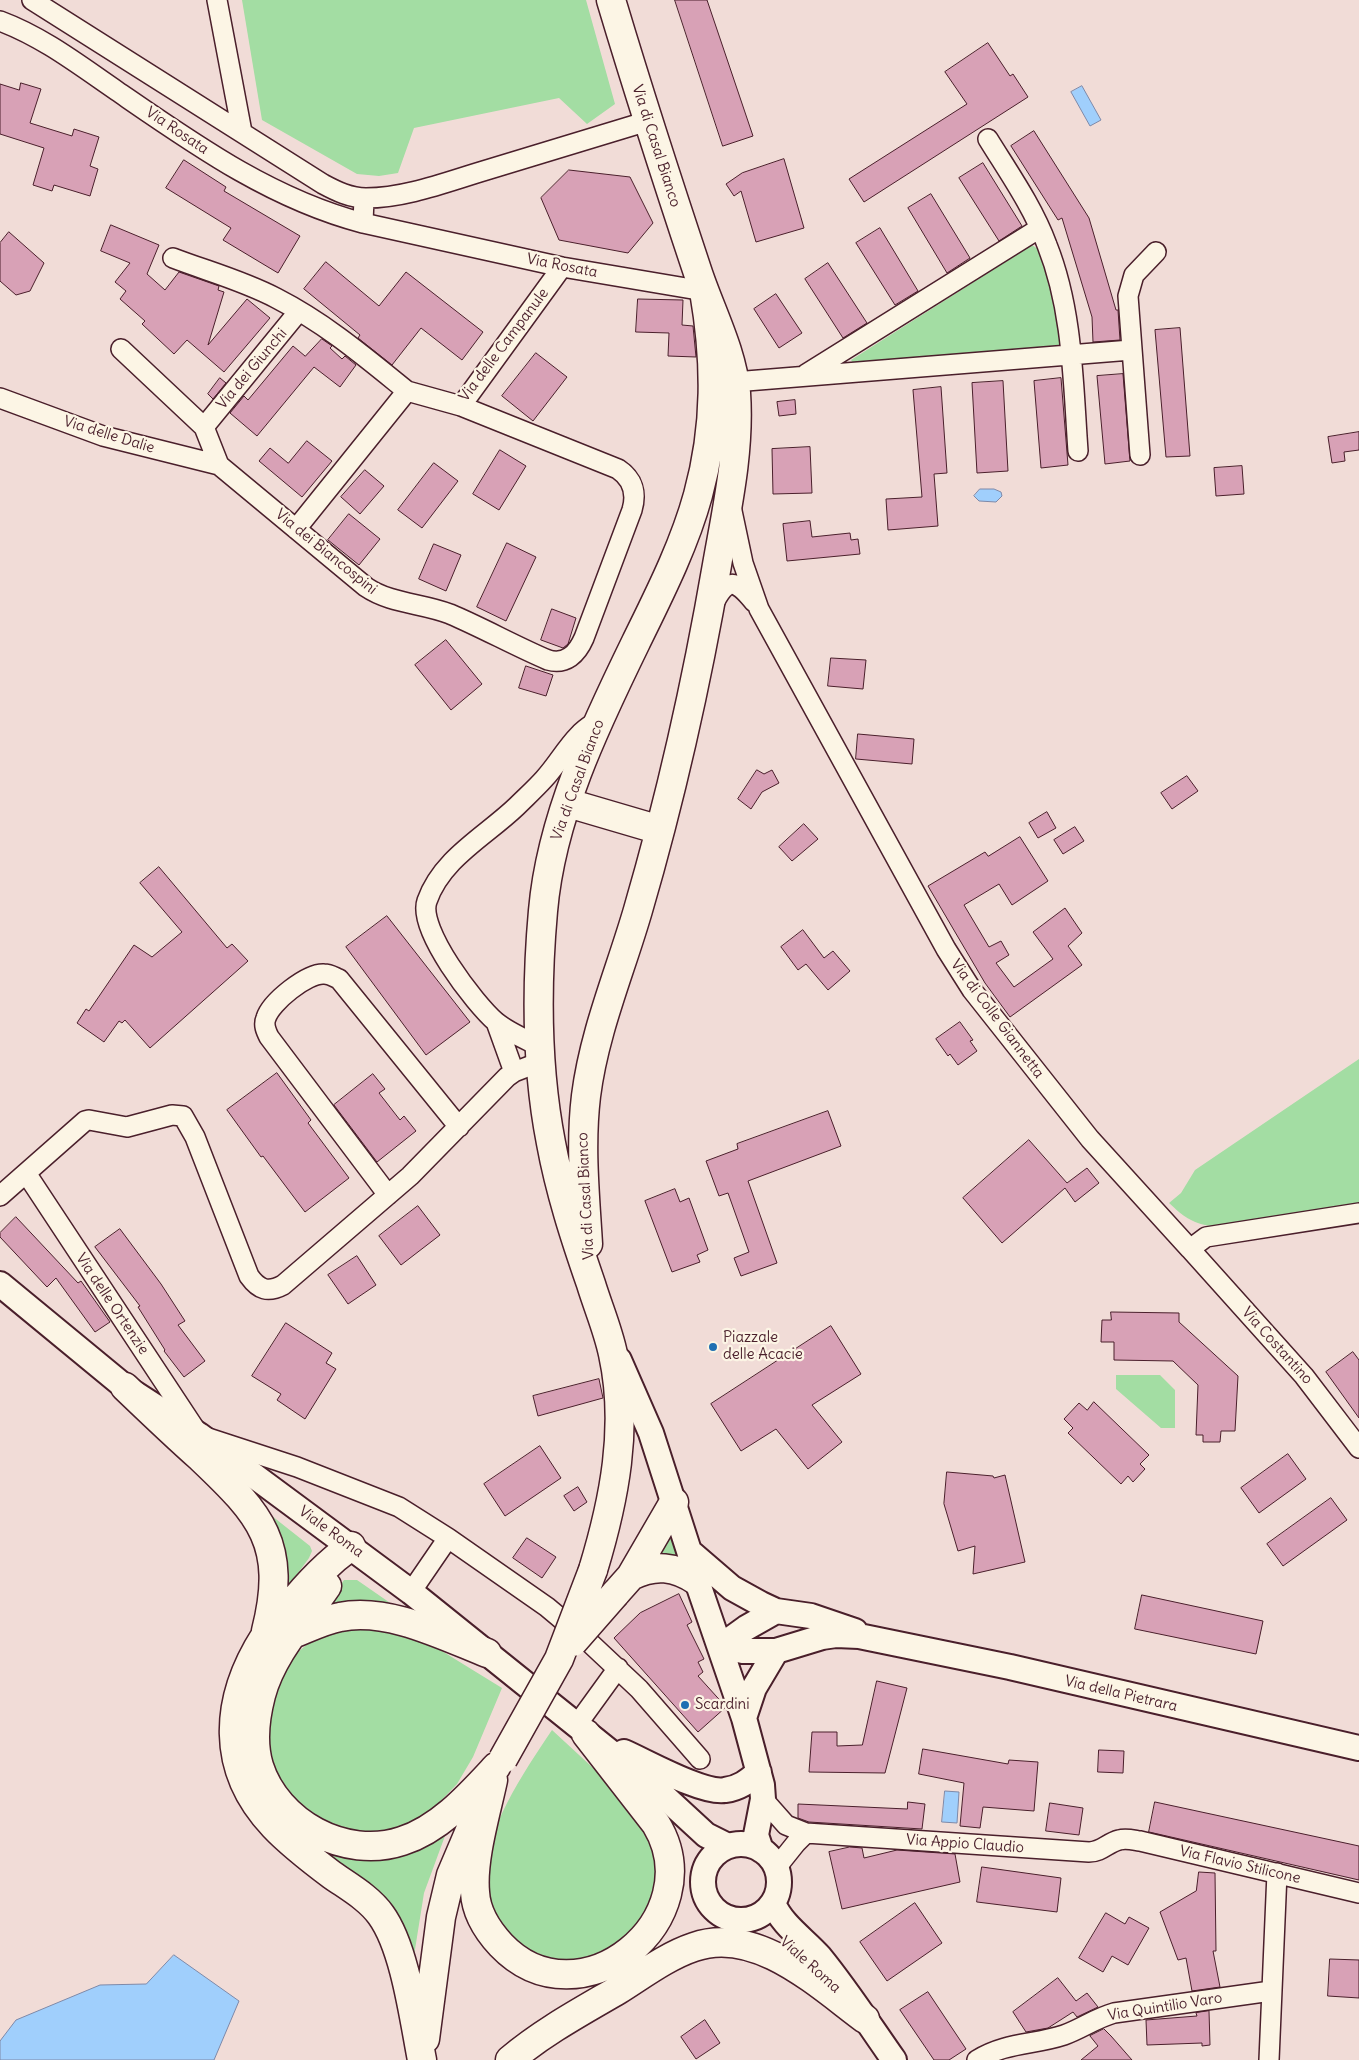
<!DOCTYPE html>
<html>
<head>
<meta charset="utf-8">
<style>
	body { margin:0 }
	canvas { display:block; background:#f1dcd7 }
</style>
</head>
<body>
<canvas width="1359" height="2060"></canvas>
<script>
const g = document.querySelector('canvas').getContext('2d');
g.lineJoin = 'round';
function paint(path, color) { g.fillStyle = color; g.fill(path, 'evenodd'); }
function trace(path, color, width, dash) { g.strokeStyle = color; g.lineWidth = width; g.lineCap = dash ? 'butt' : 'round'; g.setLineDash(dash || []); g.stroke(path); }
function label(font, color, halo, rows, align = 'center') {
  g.font = font + ' Delius,sans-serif'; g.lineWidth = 4.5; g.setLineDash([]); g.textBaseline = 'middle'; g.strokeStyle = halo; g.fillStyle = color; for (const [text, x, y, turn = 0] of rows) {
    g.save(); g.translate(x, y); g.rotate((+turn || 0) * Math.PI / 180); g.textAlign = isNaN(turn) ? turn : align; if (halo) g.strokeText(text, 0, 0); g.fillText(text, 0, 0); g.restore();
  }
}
paint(new Path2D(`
	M242 0H586L615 104 587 124 559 98 414 128 398 173 379 176 357 174 262 120Z
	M1032 245 1041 251 1055 298 1063 345 1056 353 856 367 851 360Z
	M1359 1059V1204L1211 1226C1191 1223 1183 1216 1169 1203L1181 1193 1195 1170Z
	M1116 1375H1160L1175 1390V1428H1161L1116 1389Z
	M272 1516 310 1546 312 1551 309 1558 287 1588 282 1550Z
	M669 1526 681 1560 647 1562Z
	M344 1580H357L396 1607 320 1614Z
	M363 1627 394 1628 424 1640 502 1688 473 1757 457 1784 433 1809 396 1832 360 1836 300 1811 265 1760 264 1712 283 1665 319 1634Z
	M552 1730 644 1815 664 1880 627 1944 600 1959 568 1964 534 1956 488 1915C486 1905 484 1894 484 1884 483 1831 524 1772 552 1730Z
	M449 1825 424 1893 413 1962 297 1834 335 1852Z`), '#a3dda3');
const water = new Path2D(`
	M1082 86 1101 120 1090 126 1071 92Z
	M980 489H994L1001 492 1002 496 996 502 979 501 974 496Z
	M945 1791 959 1792 957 1823 942 1822Z
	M174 1955 239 2001 214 2060H0V2041L16 2020 100 1985 146 1984Z`);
paint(water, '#a0cffc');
trace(water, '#7e89a8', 1);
const building = new Path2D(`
	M675 0H707L753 136 723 146Z
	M988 43 1010 76 1013 74 1028 97 864 202 849 179 967 104 945 72Z
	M21 83 41 89 30 123 72 136 74 129 99 137 90 166 98 169 90 196 54 185 52 191 33 185 44 148 0 134V84L19 90Z
	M1034 131 1089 218 1116 310H1118L1120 340 1093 342 1092 317 1062 218 1058 220 1011 146Z
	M784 159 804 228 756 242 741 191 734 196 726 184 742 173Z
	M184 160 226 187 224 191 300 236 278 273 223 240 231 228 166 188Z
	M983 163 1022 226 999 241 959 178Z
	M569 170 630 177 653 223 628 253 559 240 541 198Z
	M931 194 970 258 947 273 908 208Z
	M111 225 159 245 147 274 165 290 179 272 219 286 218 290 224 292 208 345 247 299 270 318 224 372 187 340 174 354 142 324 145 321 120 299 126 291 115 282 130 263 101 251Z
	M880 228 918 291 895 305 856 243Z
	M9 232 44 263 30 291 16 295 0 281V243Z
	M326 262 379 306 406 272 483 332 462 360 421 328 392 365 358 338 360 335 304 289Z
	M828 263 867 323 843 338 805 279Z
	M776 294 802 333 779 348 754 309Z
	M638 299 683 300 682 325 693 326 696 357 668 356 669 333 636 332Z
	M1180 328 1190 456 1166 457 1155 330Z
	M322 339 332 346 330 348 342 359 345 356 356 365 340 387 314 367 257 436 230 413 244 396 248 400 293 346 305 356Z
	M536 353 567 377 533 421 502 396Z
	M1123 374 1130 461 1105 464 1097 376Z
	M220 378 226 383 213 399 208 394Z
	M1061 378 1068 465 1041 468 1034 381Z
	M1003 381 1008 471 977 473 972 383Z
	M941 387 947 473 934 474 938 526 888 530 886 499 922 497 913 390Z
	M795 400 796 414 779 416 777 402Z
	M1359 432V450L1344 452 1345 461 1332 463 1328 437Z
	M307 441 332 461 302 497 259 461 270 448 288 463Z
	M810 447 812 493 773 494 772 449Z
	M500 450 526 466 499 510 473 494Z
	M434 463 458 481 422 528 398 510Z
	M1242 466 1244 494 1216 496 1214 468Z
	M365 470 384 486 360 514 341 497Z
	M349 514 380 539 359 565 328 540Z
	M810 521 812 537 850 533 851 540 858 539 860 554 787 561 783 524Z
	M507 543 536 557 506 621 477 607Z
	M434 544 461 555 446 591 419 579Z
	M552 609 576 618 568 644 563 648 541 640Z
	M446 640 482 684 451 710 415 665Z
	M831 658 866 660 863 689 828 686Z
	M526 666 553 675 546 696 519 688Z
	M858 734 914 739 912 764 856 759Z
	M757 770 764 774 772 770 779 783 762 792 751 809 738 799Z
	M1187 776 1198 791 1172 809 1161 793Z
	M1047 812 1056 828 1038 838 1029 823Z
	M804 824 818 839 792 861 779 847Z
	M1075 827 1084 841 1063 854 1054 840Z
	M1020 837 1048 881 1012 905 999 884 964 905 989 947 1001 941 1009 955 996 963 1014 987 1053 959 1033 932 1065 908 1082 933 1068 946 1082 965 1010 1017 985 983 928 886 985 852 988 856Z
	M159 867 227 948 232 944 248 961 150 1048 125 1020 122 1023 119 1021 104 1042 77 1023 86 1009 89 1011 134 945 152 957 182 932 140 883Z
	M387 916 470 1022 426 1055 346 947Z
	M803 930 824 958 833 951 850 971 828 990 806 964 798 970 781 947Z
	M960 1022 973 1040 970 1041 977 1051 958 1065 950 1054 948 1056 936 1039Z
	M277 1073 311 1120 308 1123 349 1178 305 1212 263 1156 261 1157 227 1110Z
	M373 1074 385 1089 379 1093 400 1120 404 1116 416 1131 377 1162 334 1105Z
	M828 1111 841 1146 748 1181 777 1263 741 1276 734 1258 749 1252 728 1193 719 1196 706 1161 738 1149 737 1144Z
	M1029 1140 1067 1183 1087 1168 1099 1183 1075 1202 1065 1188 1002 1243 963 1198Z
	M675 1189 680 1202 689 1198 708 1250 697 1255 700 1262 672 1272 645 1201Z
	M418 1206 440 1235 401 1265 379 1236Z
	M16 1217 78 1283 81 1281 110 1322 95 1332 56 1278 47 1287 0 1237V1233Z
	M120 1229 161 1284 185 1321 178 1325 205 1361 184 1377 164 1351 165 1350 138 1307 140 1306 95 1247Z
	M357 1256 376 1285 348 1304 328 1275Z
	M1111 1312 1179 1313V1322L1238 1376 1235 1431H1221L1220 1442H1203V1435H1196L1198 1385 1173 1361 1114 1360V1342H1101L1102 1320H1111Z
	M286 1323 332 1353 326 1363 336 1369 305 1419 277 1400 281 1394 252 1376Z
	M831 1326 861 1374 812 1405 842 1442 808 1469 776 1429 741 1451 711 1404Z
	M1353 1352 1359 1360V1418L1326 1372Z
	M599 1379 603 1398 538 1416 533 1396Z
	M1094 1402 1149 1455 1140 1464 1145 1469 1133 1482 1128 1476 1121 1484 1068 1433 1073 1428 1064 1419 1079 1403 1087 1410Z
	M540 1446 561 1478 505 1516 484 1484Z
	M1288 1454 1306 1479 1259 1513 1241 1488Z
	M947 1472 993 1476 994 1478 1005 1475 1025 1562 973 1574 975 1546 958 1551 944 1504Z
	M578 1487 587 1502 574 1511 564 1496Z
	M1331 1498 1347 1520 1283 1566 1267 1544Z
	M527 1538 556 1557 542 1578 513 1558Z
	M679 1594 692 1622 687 1625 704 1659 698 1662 703 1672 698 1676 726 1707 698 1732 614 1638 640 1613Z
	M1142 1595 1263 1621 1256 1654 1135 1629Z
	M877 1681 907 1688 885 1773 809 1772 812 1732H837V1746L862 1745Z
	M923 1749 1008 1764 1009 1760 1038 1762 1034 1811 983 1807 980 1828 960 1826 964 1783 919 1774Z
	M1099 1750 1124 1751 1123 1773 1098 1772Z
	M908 1802 925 1804 922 1829 809 1822 798 1818V1804L907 1809Z
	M1155 1802 1359 1846V1880L1149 1832Z
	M1050 1803 1083 1808 1079 1835 1046 1831Z
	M850 1847 862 1848 864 1858 897 1850 955 1854 960 1882 842 1909 829 1852Z
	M982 1867 1061 1878 1057 1912 977 1902Z
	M1199 1872 1215 1873 1216 1951H1213L1220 1987 1192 1991 1186 1958 1178 1960 1160 1912 1196 1891Z
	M915 1903 942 1943 887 1981 860 1942Z
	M1106 1913 1125 1924 1129 1917 1149 1928 1128 1965 1112 1956 1103 1972 1079 1958Z
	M1330 1959 1359 1960V1998L1328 1996Z
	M1058 1978 1076 2001 1087 1993 1098 2007 1077 2017 1073 2012 1048 2028 1026 2032 1013 2012Z
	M928 1992 966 2049 949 2060H934L900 2010Z
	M1209 2011 1210 2045 1202 2046V2043L1147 2045 1146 2020 1197 2016 1196 2013Z
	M705 2020 720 2043 696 2059 681 2037Z
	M1104 2029 1111 2036 1132 2060H1081L1098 2046 1090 2036Z`);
paint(building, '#d8a1b6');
trace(building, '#4a1f2b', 1);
const minor = new Path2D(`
	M32 0 323 184C336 191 350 198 366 198 404 198 444 183 480 172 536 155 592 138 648 121
	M217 0 242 132
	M0 21C43 37 79 65 117 91 194 144 271 199 363 223L364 198
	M988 139C1009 173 1033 207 1047 245 1073 310 1073 382 1078 451
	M363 223 562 267 704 291
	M173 258C207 271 244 281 276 298 325 323 365 357 407 391
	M121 349 204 427 219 465 366 587C391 604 422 603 450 614 483 628 515 646 548 660 566 665 577 654 584 638L632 510C637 493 633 479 618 469L461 406
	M806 374 1040 228
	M734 382 1131 350
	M0 398 103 436 219 465
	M204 427 299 311
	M1140 455 1128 296 1134 275 1156 252
	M732 511 743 563 759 609 946 949 972 990 1090 1139 1190 1249 1206 1237 1359 1213
	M296 529 407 391 461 406 562 267
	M713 605C727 577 735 579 754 602
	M496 1022 514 1072
	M539 1046C525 1039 508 1032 496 1022 475 1004 417 929 427 901 442 858 486 836 517 806 526 797 535 789 544 779 557 765 566 748 579 735 584 729 591 725 597 721
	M26 1173 199 1435 297 1467 399 1507 448 1538 547 1607 590 1643 639 1689 700 1759
	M388 1195 269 1037C266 1031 263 1025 266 1018 271 1002 307 973 324 974 330 974 334 977 339 979L459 1127
	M0 1196 85 1121 89 1120 127 1127 172 1115 183 1116 195 1137 249 1276C259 1290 268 1293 283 1285L410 1176 507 1077 514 1072 540 1062
	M1190 1249 1304 1376 1359 1448
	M411 1592 448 1538
	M576 1726 618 1668
	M763 1799 786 1825 806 1833 1089 1852C1102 1852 1107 1843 1119 1840 1126 1838 1133 1840 1140 1841L1359 1893
	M776 1868 796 1843 806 1833
	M977 2060C1006 2042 1034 2045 1064 2035 1081 2029 1096 2018 1114 2013L1271 1991
	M1269 2060 1277 1873`);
const tertiary = new Path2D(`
	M0 1284 125 1387 199 1435 411 1592 655 1788 706 1835 728 1846
	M619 1360 651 1433 689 1551 697 1581 744 1718 762 1785 763 1799 756 1835 761 1850
	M689 1551 732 1588 761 1604 776 1611 811 1616 855 1631
	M721 1646 743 1651H776L822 1637 836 1635 859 1636 1010 1667 1359 1748
	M721 1646 746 1628 776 1611
	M744 1718 754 1688 776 1651
	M624 1752C647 1762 703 1794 725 1790 740 1788 748 1781 759 1772
	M703 1882a38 38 0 1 1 76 0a38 38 0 1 1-76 0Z
	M773 1903C782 1925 804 1939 820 1957 847 1990 870 2026 894 2060`);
const secondary = new Path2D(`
	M568 803 660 830
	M588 1244C585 1194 580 1146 586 1096 594 1032 620 972 638 910 671 797 697 681 717 565 727 508 740 451 736 393 732 350 710 310 697 270 667 180 638 90 611 0
	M125 1387C150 1411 175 1435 201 1458 261 1515 288 1544 266 1631
	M351 1546C326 1564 308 1583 289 1607 281 1616 272 1626 265 1636 224 1700 220 1769 274 1826 291 1844 312 1860 332 1875 349 1887 369 1898 381 1915 405 1948 414 2019 422 2060
	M593 1570C614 1501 629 1427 613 1354 608 1330 598 1307 591 1284 575 1238 560 1192 551 1143 536 1066 536 989 543 911 551 817 595 726 636 642 659 595 684 546 698 495 717 426 716 361 704 291
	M631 1576C655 1564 675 1566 697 1581
	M327 1586C303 1621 272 1654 261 1695 255 1718 252 1743 259 1766 277 1823 345 1860 402 1841 440 1829 470 1795 496 1767
	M615 1594 631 1576 674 1502
	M293 1634C308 1628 324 1620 340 1617 387 1607 444 1636 487 1653
	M493 1780C486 1813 472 1859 475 1892 476 1913 488 1931 501 1945 580 2028 713 1918 656 1824L586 1734
	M425 2039 441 1917 451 1875 474 1821
	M510 2060C543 2032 582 2011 618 1990 642 1975 667 1956 694 1947 756 1925 819 1985 865 2019`);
trace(minor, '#4a1f2b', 22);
trace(tertiary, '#4a1f2b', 28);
trace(secondary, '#4a1f2b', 31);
trace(minor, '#fcf5e5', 19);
trace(tertiary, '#fcf5e5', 24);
trace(secondary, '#fcf5e5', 28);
const secondaryBridge = new Path2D(`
	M573 1642 615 1594
	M503 1759 559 1659 593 1570`);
trace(secondaryBridge, '#4a1f2b', 31, []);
trace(secondaryBridge, '#fcf5e5', 28);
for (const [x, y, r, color] of [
	[713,1347,5,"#1f6fb2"],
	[685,1705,5,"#1f6fb2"]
]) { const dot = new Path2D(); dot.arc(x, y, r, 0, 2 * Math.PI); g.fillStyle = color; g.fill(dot); trace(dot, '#fcf5e5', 2); }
label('15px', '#4a1f2b', '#fcf5e5', [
	["Via Rosata",177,131,34],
	["Via di Casal Bianco",656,146,72],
	["Via Rosata",562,266,11],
	["Via delle Campanule",504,345,-53],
	["Via dei Giunchi",252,369,-50],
	["Via delle Dalie",109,435,17],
	["Via dei Biancospini",326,552,39],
	["Via di Casal Bianco",578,780,-70],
	["Via di Colle Giannetta",997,1019,53],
	["Via di Casal Bianco",586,1196,-93],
	["Via delle Ortenzie",112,1304,56],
	["Via Costantino",1277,1346,48],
	["Viale Roma",331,1532,36],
	["Via della Pietrara",1121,1694,13],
	["Via Appio Claudio",965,1844,4],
	["Via Flavio Stilicone",1240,1865,13],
	["Viale Roma",810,1965,42],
	["Via Quintilio Varo",1165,2007,-9]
]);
label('15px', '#4a1f2b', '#fcf5e5', [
	["Piazzale",723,1338],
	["delle Acacie",723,1355],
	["Scardini",695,1705]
], 'left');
</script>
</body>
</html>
